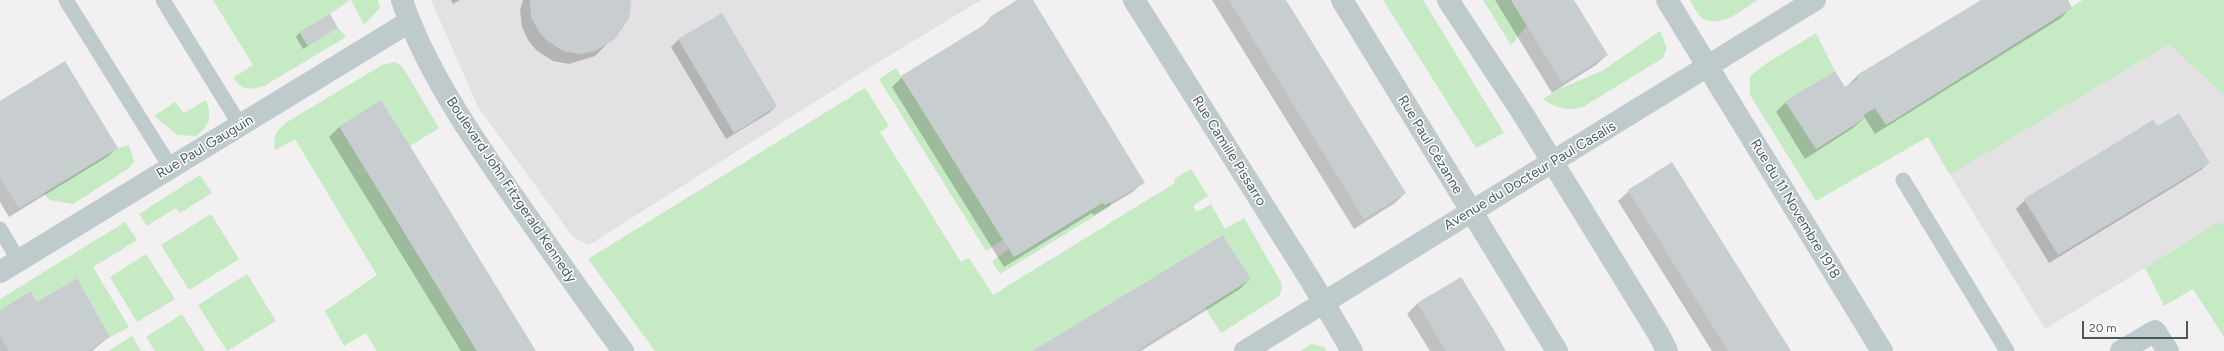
<!DOCTYPE html>
<html>
<head>
<meta charset="utf-8">
<style>
	body { margin:0 }
	#map { position:relative; width:2224px; height:351px; overflow:hidden; background:#f2f0f1; font-family:Figtree,sans-serif }
	canvas { display:block }
	.scale { position:absolute; left:2082px; top:321px; width:106px; height:18px; box-sizing:border-box; border:2px solid #4a5a5b; border-top:0; padding-left:5px; font-size:12px; line-height:14px; white-space:nowrap; color:#4a5a5b; -webkit-text-stroke:3px #fff; paint-order:stroke }
</style>
</head>
<body>
<div id="map">
<canvas width="2224" height="351"></canvas>
<div class="scale">20 m</div>
</div>
<script>
const g = document.querySelector('canvas').getContext('2d');
g.lineJoin = 'round';
function paint(path, color) { g.fillStyle = color; g.fill(path, 'evenodd'); }
function trace(path, color, width, dash) { g.strokeStyle = color; g.lineWidth = width; g.lineCap = dash ? 'butt' : 'round'; g.setLineDash(dash || []); g.stroke(path); }
function label(font, color, halo, rows, align = 'center') {
  g.font = font + ' Figtree,sans-serif'; g.lineWidth = 3; g.setLineDash([]); g.textBaseline = 'middle'; g.strokeStyle = halo; g.fillStyle = color; for (const [text, x, y, turn = 0] of rows) {
    g.save(); g.translate(x, y); g.rotate((+turn || 0) * Math.PI / 180); g.textAlign = isNaN(turn) ? turn : align; if (halo) g.strokeText(text, 0, 0); g.fillText(text, 0, 0); g.restore();
  }
}
paint(new Path2D(`
	M431 0H981L859 74 589 245 573 237 478 107Z
	M2169 43 2224 95V226L2220 222 2045 329 1950 175Z`), '#e3e1e3');
paint(new Path2D(`
	M213 0H350L330 14 299 32 308 46 338 28 346 37 264 86C249 90 243 91 233 78L253 65Z
	M351 0H378L380 8 364 25Z
	M1383 0H1423L1504 133 1476 148Z
	M1483 0H1511L1527 26 1511 45Z
	M1690 0H1758C1743 9 1717 32 1700 16 1696 12 1693 5 1690 0Z
	M2083 0H2224V95L2169 44 1950 175 1928 137 1816 201 1750 95V76L1767 63 1816 33 1835 71 1785 101 1816 149 1865 118 1863 115 1875 108 1886 124Z
	M1660 31 1667 48 1663 58 1583 107C1566 111 1558 109 1543 99L1559 89 1602 71Z
	M395 62 402 66 439 128 410 146 381 100 339 126 477 351H377L366 333 344 346 325 311 377 275 295 139 275 150C273 135 276 131 287 122L382 65Z
	M896 68 1003 240 986 251 879 79Z
	M865 88 889 126 880 132 961 262 969 258 993 295 1175 183 1174 179 1191 169 1208 196 1193 206 1197 212 1211 204 1225 229 1244 218 1281 282 1282 289 1279 296 1221 333 1205 308 1251 279 1223 235 1032 351H655L588 259Z
	M206 100C212 115 210 127 196 136L177 135 154 116 175 102 184 113Z
	M129 145 134 162 129 168 73 204 49 200 44 193 118 148Z
	M200 175 212 193 180 213 176 208 147 226 139 214Z
	M1110 202 1111 206 1000 274 992 261 1009 249 1014 257 1102 203 1105 205Z
	M211 214 239 259 189 290 161 245Z
	M2220 221 2224 226V337L2193 289 2164 306 2145 268Z
	M125 222 137 240 93 267 129 327 110 337 77 278 37 302 31 291 0 310V299Z
	M146 254 175 299 137 322 110 277Z
	M247 274 276 321 227 351 198 305Z
	M182 314 205 351H155L146 337Z
	M132 336 141 351H108Z
	M1311 344 1324 347 1326 351H1300Z`), '#c5eac4');
paint(new Path2D(`
	M451 0H460L453 4Z
	M523 0H629L628 17 622 29 595 56 569 64 553 61 536 50 528 40 522 27 520 10Z
	M1019 0H1031L1143 182 1133 192 1094 215 1092 213 1004 267 892 87 902 77 980 28 991 18Z
	M1212 0H1285L1405 193 1395 203 1354 229Z
	M1495 0H1573L1607 55 1596 65 1552 93Z
	M1983 0H2067L2071 7 2061 18 1875 134 1865 118 1853 128 1805 159 1776 112 1786 102 1845 88 1857 76Z
	M722 14 776 106 769 113 726 139 671 47 678 40Z
	M337 27 303 49 296 37 300 32Z
	M0 102 117 148 107 157 9 217 0 202Z
	M381 102 535 351H461L329 137 339 127Z
	M2157 128 2208 163 2201 170 2177 185 2049 263 2016 209 2025 200Z
	M1671 164 1789 351H1712L1618 201 1629 191Z
	M1461 278 1505 351H1430L1407 314 1417 304Z
	M1250 279 1240 289 1141 351H1035Z
	M37 303 109 337 92 351H0V311Z`), '#0003');
paint(new Path2D(`
	M530 0H630L631 5 629 18 615 39 595 51 580 54 563 51 546 40 538 30 531 17Z
	M1017 0H1033L1145 183 1105 205 1102 203 1014 257 901 76 987 23 990 17Z
	M1229 0H1286L1406 193 1364 219Z
	M1511 0H1574L1608 55 1562 83Z
	M1981 0H2068L2072 8 1886 125 1875 108 1863 115 1865 118 1816 149 1785 101 1835 71 1845 87 1858 79 1857 75Z
	M722 13 777 106 734 133 678 39Z
	M330 14 338 28 308 46 299 32Z
	M65 61 118 148 19 208 0 178V101Z
	M381 100 410 146 536 351H477L339 126Z
	M2179 113 2210 163 2058 255 2024 199 2153 120 2158 126Z
	M1672 162 1791 351H1728L1628 190Z
	M1223 235 1251 279 1136 351H1032Z
	M1461 277 1495 332 1506 351H1446L1417 303Z
	M77 278 110 337 87 351H9L0 335V310L31 291 37 302Z`), '#c8cdcf');
trace(new Path2D(`
	M66 0 171 168
	M163 0 240 125
	M1903 180 2007 351
	M0 229 19 261`), '#becacb', 15);
trace(new Path2D(`
	M402 0C423 63 464 125 502 180 542 238 582 295 623 351
	M1134 0 1311 281 1352 351
	M1342 0 1557 351
	M1448 0 1523 114 1659 335 1667 351
	M1667 0 1882 351
	M0 272 409 22
	M2121 351 2155 331 2168 351`), '#becacb', 22);
trace(new Path2D(`
	M1245 351 1815 0`), '#becacb', 22);
label('14px', '#4a5a5b', '#fff', [
	["Rue Paul Cézanne",1430,145,59],
	["Rue Paul Gauguin",205,147,-31],
	["Rue Camille Pissarro",1229,151,58],
	["Avenue du Docteur Paul Casalis",1530,176,-31],
	["Boulevard John Fitzgerald Kennedy",511,190,56],
	["Rue du 11 Novembre 1918",1795,209,59]
]);
</script>
</body>
</html>
